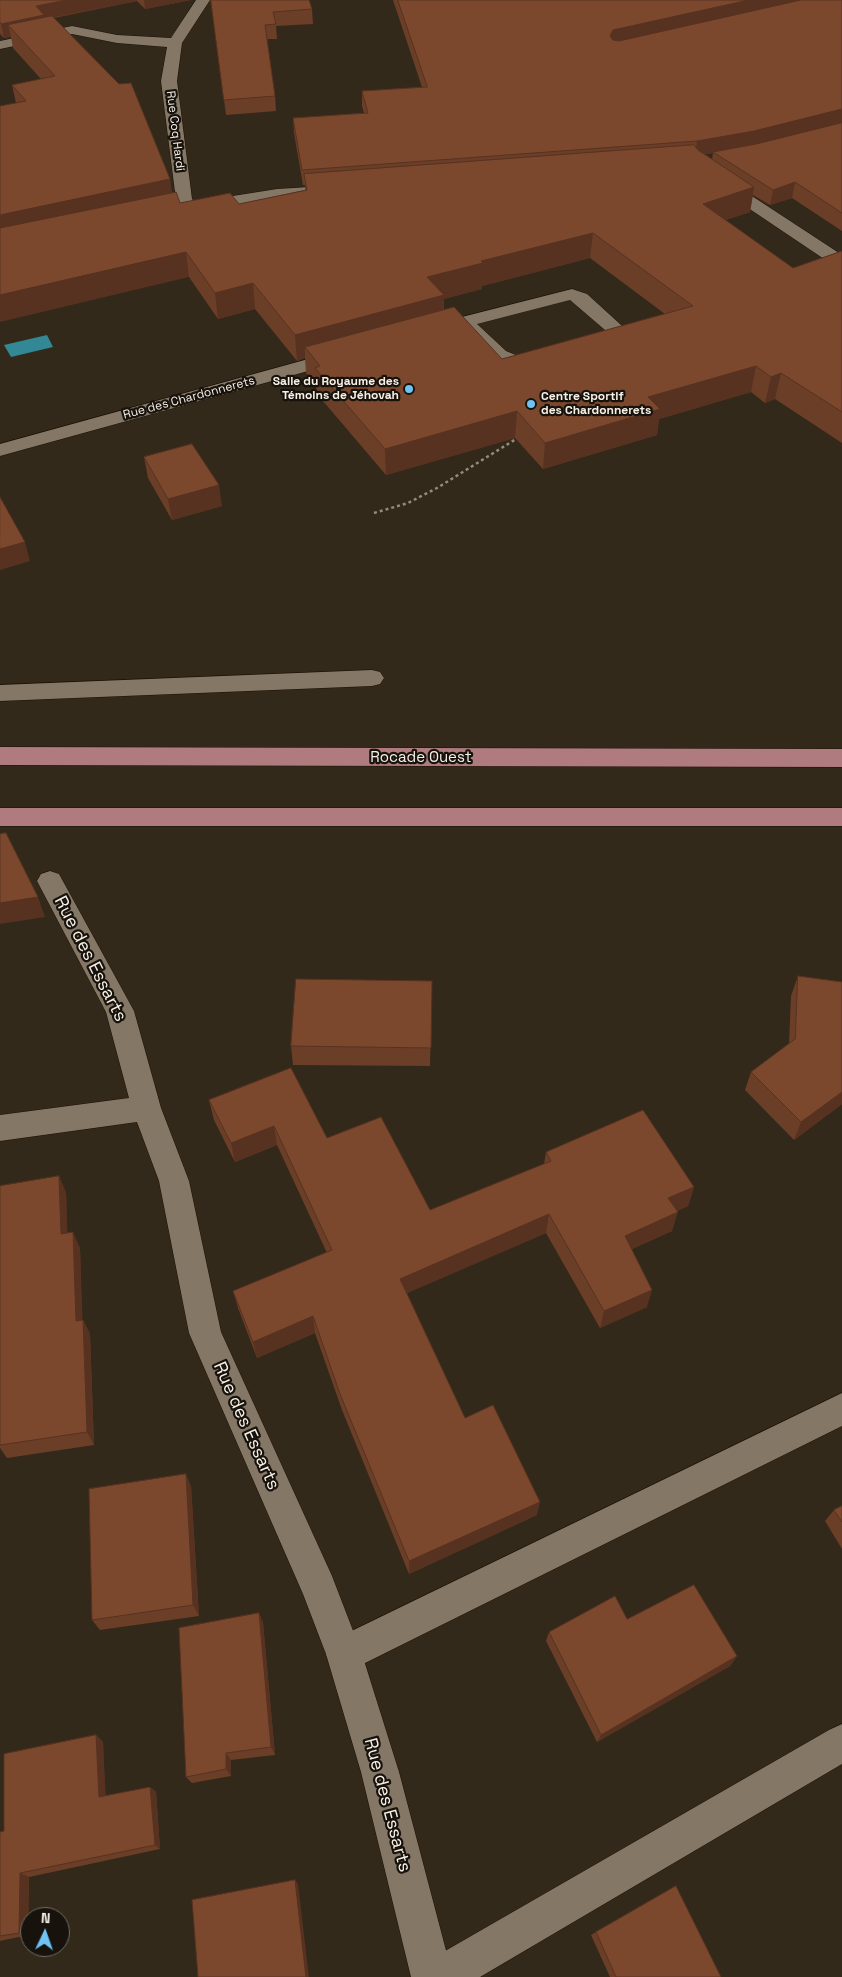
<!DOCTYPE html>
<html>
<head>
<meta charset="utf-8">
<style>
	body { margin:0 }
	#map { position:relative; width:842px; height:1977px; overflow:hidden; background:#33291a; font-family:"Space Grotesk",sans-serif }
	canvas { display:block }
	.north { position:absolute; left:20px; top:1907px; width:50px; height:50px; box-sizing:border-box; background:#17120c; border:1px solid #716b64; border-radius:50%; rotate:3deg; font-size:14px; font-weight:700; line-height:20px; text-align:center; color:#f7f0e7 }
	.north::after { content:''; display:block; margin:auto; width:18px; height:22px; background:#6ec2f4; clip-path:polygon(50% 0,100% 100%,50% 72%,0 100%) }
</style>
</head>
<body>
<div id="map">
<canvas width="842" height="1977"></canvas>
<div class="north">N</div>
</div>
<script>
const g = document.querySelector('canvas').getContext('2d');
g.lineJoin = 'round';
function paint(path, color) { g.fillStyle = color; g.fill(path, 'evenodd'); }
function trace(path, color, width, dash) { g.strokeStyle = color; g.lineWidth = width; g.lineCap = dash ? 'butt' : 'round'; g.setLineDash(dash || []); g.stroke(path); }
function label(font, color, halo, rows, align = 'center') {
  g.font = font + ' "Space Grotesk",sans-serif'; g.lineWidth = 4.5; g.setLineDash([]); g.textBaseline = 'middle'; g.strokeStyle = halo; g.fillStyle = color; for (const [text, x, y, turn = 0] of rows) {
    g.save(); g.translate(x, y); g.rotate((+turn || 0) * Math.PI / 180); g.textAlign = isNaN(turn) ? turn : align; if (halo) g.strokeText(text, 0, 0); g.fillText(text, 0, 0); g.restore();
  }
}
paint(new Path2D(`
	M47 335 53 347 11 357 4 345Z`), '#338895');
const service = new Path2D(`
	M572 289 587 294 621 325 623 329 620 338 614 343 524 370 509 367 492 359 455 322 458 318ZM570 300 605 330 600 335 523 358 506 351 477 324Z
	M842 1393V1426L357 1667 344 1672 331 1667 326 1654 331 1641Z
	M842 1724V1764L480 1977H420L426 1962 829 1730Z`);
const minor = new Path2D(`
	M196 0H210L182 43 177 81 192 199 195 202 277 189 326 186 332 187 334 191 332 195 277 199 191 213 185 212 176 200 161 81 167 47 117 43 72 34 0 49V41L72 26 117 35 171 38Z
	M720 177 726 179 842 255V268L836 267 714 185 712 182 714 179Z
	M341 350 348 352 350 356 348 360 0 456V444Z
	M372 670 380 672 384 678 380 684 372 686 0 701V685Z
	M50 871 59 874 134 1011 161 1108 189 1181 221 1332 332 1576 362 1654 399 1772 453 1977H411L361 1772 326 1654 303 1594 189 1333 159 1181 137 1122 0 1141V1115L129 1098 106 1012 37 881 41 874Z`);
const primary = new Path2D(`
	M0 747 842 749V767L0 765Z
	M0 808H842V826H0Z`);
trace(service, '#1b1104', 1);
trace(minor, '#1b1104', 1);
trace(primary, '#1b1104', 1);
trace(new Path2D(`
	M374 513 408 503 437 488 516 439`), '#948b7f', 2.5, [3, 3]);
paint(service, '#847766');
paint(minor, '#847766');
paint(primary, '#af7b7f');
paint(new Path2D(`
	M0 0H191L145 9 137 1 54 18 172 193 180 203 239 204 305 190V185H303L294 133 293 118 364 113 362 106V91L422 87 393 0H842V231L792 198 770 205 753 195 750 212 725 220 793 268 842 251V443L775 399 765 403 751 392 659 419 657 435 543 469 515 438 386 475 317 394 316 386 306 373 305 358 297 361 255 309 218 319 189 277 16 103 12 85 41 79 13 48 11 37 4 38 0 34ZM713 153 712 159 705 154ZM590 258 665 314 502 359 444 310V299L482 289V286Z
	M211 0H309L312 9 313 24 276 26 277 39H267L275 96 276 111 226 115Z
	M144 457 222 506 172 520 148 478Z
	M798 976 842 1104 794 1140 745 1090 751 1072 789 1044 791 996Z
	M432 981 430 1066 293 1065 291 1046Z
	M209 1100 327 1138 430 1210 544 1164 546 1152 694 1187 688 1206 677 1211 672 1231 632 1249 647 1307 600 1328 546 1233 407 1293 465 1418 537 1515 409 1574 342 1410 315 1333 257 1358 238 1308 233 1291 327 1253 277 1145 235 1162 214 1120Z
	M0 1186 66 1192 67 1233 80 1248 82 1320H83L90 1334 94 1445 7 1458 0 1448Z
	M191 1486 199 1616 100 1630 92 1620Z
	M842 1506V1549L825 1521 834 1510Z
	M259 1613 263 1623 275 1755 231 1760V1776L192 1783 186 1777Z
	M549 1632 737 1656 730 1666 597 1742 546 1641Z
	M96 1735 103 1742 105 1796 150 1787 156 1792 160 1849 29 1877 28 1935 0 1941V1832L4 1831Z
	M596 1932 721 1977H610L591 1935Z`), '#6b3e27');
paint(new Path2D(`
	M67 0H137V1L45 19 8 25 11 37 4 38 1 24 36 6Z
	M144 0H191L145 9Z
	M749 0H811L608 51 610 36 613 30Z
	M842 109V123L752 146 713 152V153L695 156 697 141Z
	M170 179 174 204 0 241V215Z
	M795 182 792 198 770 205 773 190Z
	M754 187 750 212 699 229 703 204Z
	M593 233 590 258 482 286V289L444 299 443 321 305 347V358L297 361 295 335 427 277 481 261Z
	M186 252 189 277 0 322V295Z
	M253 283 255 309 218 319 215 293Z
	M756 366 751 392 659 419 657 435 543 469 545 443 648 397Z
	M781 373 775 399 765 403 771 377Z
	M517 411 515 438 386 475 385 449Z
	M219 485 222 506 172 520 168 499Z
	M25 542 30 561 0 570V549Z
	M38 897 45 917 0 924V903Z
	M842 1092V1104L794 1140 801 1122Z
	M274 1126 277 1145 235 1162 231 1143Z
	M59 1176 66 1192 68 1250 61 1234Z
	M694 1187 688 1206 663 1217 668 1198Z
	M678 1212 672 1231 620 1254 625 1236Z
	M549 1214 546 1233 400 1296V1279Z
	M73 1232 80 1248 83 1335 76 1321Z
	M652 1290 647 1307 600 1328 604 1311Z
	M313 1316 315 1333 257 1358 253 1342Z
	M83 1320 90 1334 94 1445 87 1432Z
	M186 1474 191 1486 199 1616 193 1605Z
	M540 1502 537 1515 409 1574V1561Z
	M259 1613 263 1623 275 1755 271 1747Z
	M737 1656 730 1666 597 1742 601 1735Z
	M96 1735 103 1742 106 1802 99 1797Z
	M226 1753 231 1760V1776L226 1769Z
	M150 1787 156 1792 160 1849 155 1845Z
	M20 1873 29 1877 28 1935 19 1933Z
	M295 1880 298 1884 309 1977H306Z`), '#573220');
const building = new Path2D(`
	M0 0H67L36 6 44 15 1 24 0 22Z
	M211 0H309L312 9 273 12 276 24 265 25 275 96 224 100Z
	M398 0H749L613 30 610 36 613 40 619 41 801 0H842V109L754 131 697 141 302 170 293 118 368 113 362 91 427 87Z
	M52 16 119 84 131 83 170 179 0 215V106L26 101 12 85 55 76 8 25Z
	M842 123V213L795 182 773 190 713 152 756 144Z
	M694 145 698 150 754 187 703 204 793 268 842 251V412L781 373 771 377 756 366 648 397 660 409 545 443 517 411 385 449 315 368 320 366 305 347 454 307 502 359 693 306 593 233 481 261 483 263 427 277 444 295 295 335 253 283 215 293 186 252 0 295V228L176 192 180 203 230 193 239 204 307 190 304 174Z
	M192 444 219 485 168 499 144 457Z
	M0 497 25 542 0 549Z
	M6 833 38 897 0 903V834Z
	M798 976 842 982V1092L801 1122 751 1072 795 1039Z
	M296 979 432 981 431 1048 291 1046Z
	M291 1068 327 1138 381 1117 430 1210 551 1161 546 1152 643 1110 694 1187 668 1198 678 1212 625 1236 652 1290 604 1311 549 1214 400 1279 465 1418 493 1405 540 1502 409 1561 340 1394 313 1316 253 1342 233 1291 332 1250 274 1126 231 1143 209 1100Z
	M59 1176 61 1234 73 1232 76 1321 83 1320 87 1432 0 1445V1186Z
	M186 1474 193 1605 92 1620 89 1489Z
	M842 1506V1522L834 1510Z
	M694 1585 737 1656 601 1735 549 1632 615 1596 627 1619Z
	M259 1613 271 1747 226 1753V1769L186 1777 179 1628Z
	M96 1735 99 1797 150 1787 155 1845 20 1873 19 1933 0 1936V1832L4 1831V1754Z
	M295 1880 306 1977H198L192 1900Z
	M676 1886 721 1977H616L596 1932Z`);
paint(building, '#7c482d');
trace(building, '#573220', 1);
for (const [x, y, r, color] of [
	[409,389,5,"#6ec2f4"],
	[531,404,5,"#6ec2f4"]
]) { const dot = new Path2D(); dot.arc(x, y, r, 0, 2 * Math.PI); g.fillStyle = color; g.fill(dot); trace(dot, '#17120c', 2); }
label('12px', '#f7f0e7', '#17120c', [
	["Rue Coq Hardi",175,131,83],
	["Rue des Chardonnerets",189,398,-15]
]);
label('bold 12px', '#f7f0e7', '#17120c', [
	["Salle du Royaume des",399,382],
	["Témoins de Jéhovah",399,396],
	["Centre Sportif",541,397,"left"],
	["des Chardonnerets",541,411,"left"]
], 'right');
label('15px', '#f7f0e7', '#17120c', [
	["Rocade Ouest",421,758]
]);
label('18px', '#f7f0e7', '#17120c', [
	["Rue des Essarts",90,959,63],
	["Rue des Essarts",246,1426,66],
	["Rue des Essarts",387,1805,75]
]);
</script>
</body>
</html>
